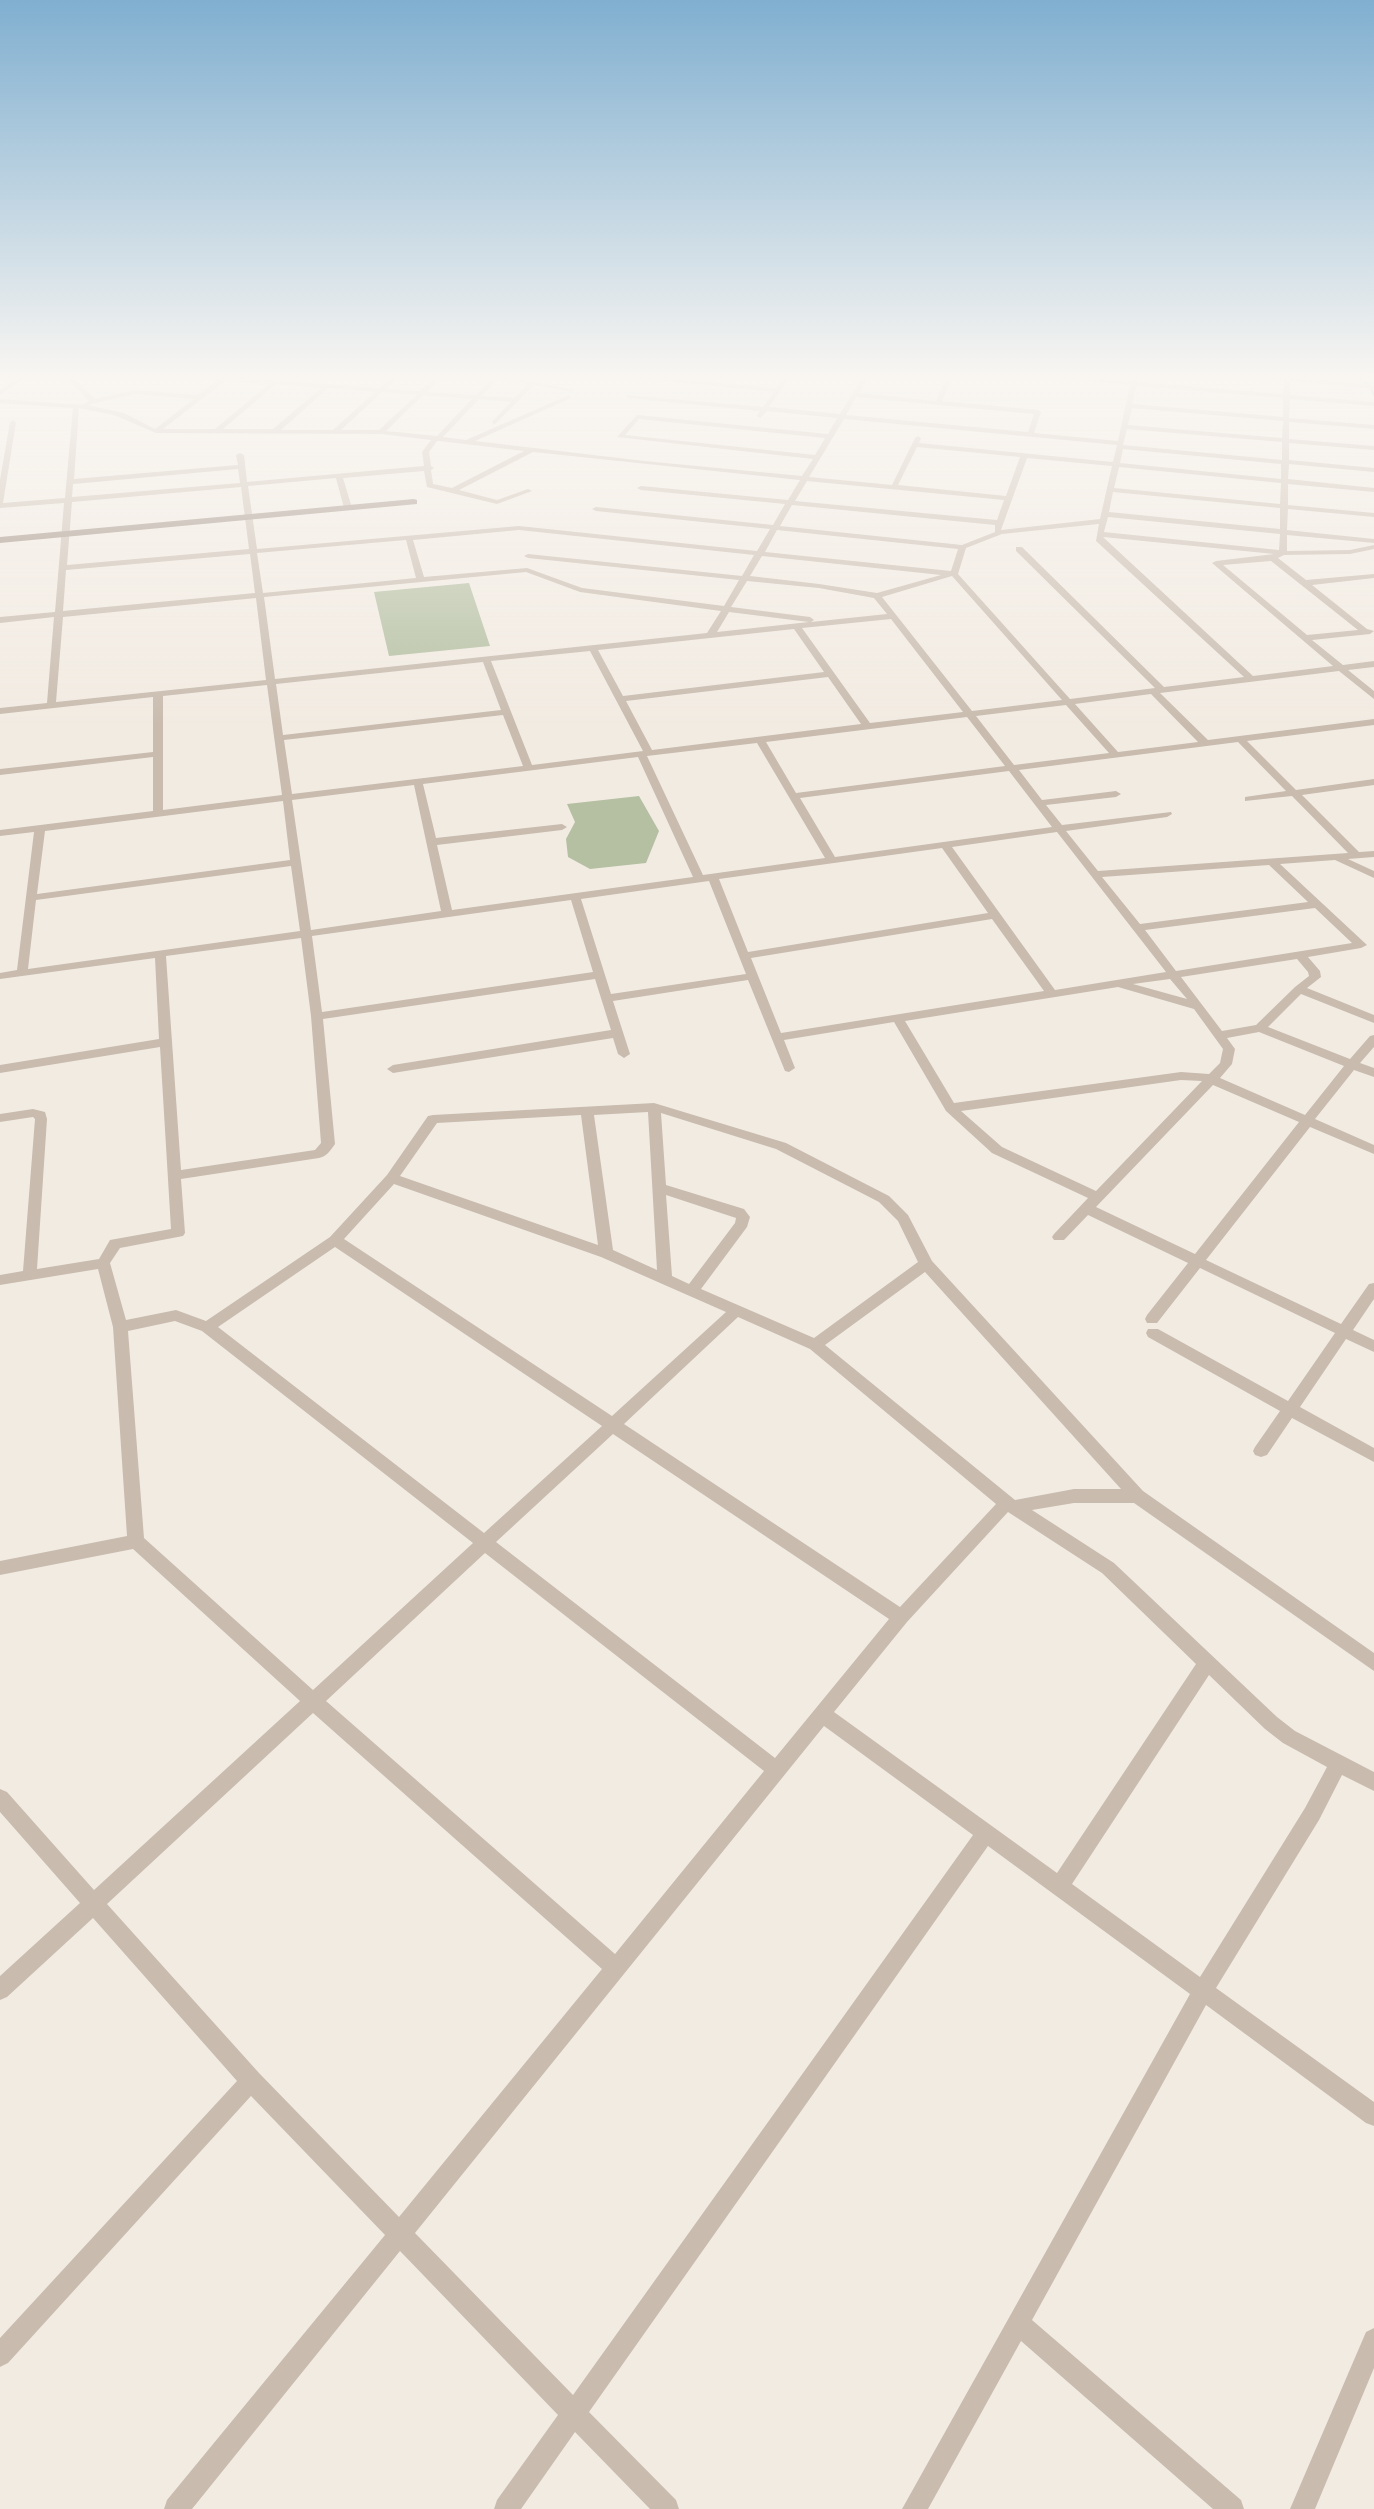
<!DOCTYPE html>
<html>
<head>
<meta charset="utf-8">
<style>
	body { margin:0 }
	canvas { display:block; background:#f2ebe2 }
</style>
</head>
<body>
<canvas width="1374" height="2509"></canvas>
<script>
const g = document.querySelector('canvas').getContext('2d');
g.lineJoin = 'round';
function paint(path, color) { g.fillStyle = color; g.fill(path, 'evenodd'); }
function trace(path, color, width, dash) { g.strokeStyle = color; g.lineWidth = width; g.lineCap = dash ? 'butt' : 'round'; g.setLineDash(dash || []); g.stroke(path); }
paint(new Path2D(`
	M469 583 490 646 389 656 374 592Z
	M639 796 659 831 646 863 590 869 568 857 566 839 575 822 567 804Z`), '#b5c0a3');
trace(new Path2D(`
	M1355 374 1371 387 1374 395`), '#84a8ac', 2.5);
paint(new Path2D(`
	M24 374H31L0 395V390Z
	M63 374H69L95 399 135 390 198 395 218 380 158 374 222 377 227 374 229 377 379 388 395 374H402L386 389 420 391 439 374H445L427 392 476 395 493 377 486 374H498L574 390 571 392 534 385 494 425 492 422 511 402 479 399 443 437 466 440 569 395 571 398 475 441 644 461 802 476 813 459 617 437 637 415 828 434 837 418 767 411 760 418 757 416 760 411 628 398 626 395 763 407 774 392 595 374H618L776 388 786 374H792L769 407 840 414 864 374H870L859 393 936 401 948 374H954L942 401 1038 410 1041 412 1034 433 1118 441 1130 385 1018 374 1131 381 1133 374H1139L1137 382 1283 394 1284 381 1231 374 1284 377V374H1290V377L1374 385V389L1290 381V395L1374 402V406L1290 399 1289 418 1374 425V429L1289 422V439L1374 446V450L1289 443V460L1374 468V472L1289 464 1288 479 1374 488V492L1288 484V505L1374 513V517L1288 509 1287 530 1374 539V543L1287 535V551L1350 550 1374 545V549L1350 554 1284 555 1278 558 1306 580 1374 574V578L1312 585 1367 629 1374 631 1370 634 1312 640 1343 665 1374 661V667L1348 670 1374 691V699L1339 671 1160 693 1208 740 1374 719V725L1247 741 1296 790 1374 779V785L1302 795 1359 852 1374 851V857L1348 859 1374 871V878L1335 860 1280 864 1367 945 1361 948 1308 957 1320 971 1321 977 1307 988 1374 1015V1023L1301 994 1268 1027 1350 1059 1370 1036 1374 1035V1047L1360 1063 1374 1068V1077L1354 1070 1315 1119 1374 1145V1154L1310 1127 1206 1260 1341 1324 1369 1284 1374 1283V1299L1353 1330 1374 1340V1352L1346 1339 1300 1407 1374 1448V1462L1292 1418 1267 1455 1261 1457 1255 1455 1253 1451 1255 1447 1280 1411 1148 1337 1146 1333 1148 1329H1158L1288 1401 1335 1333 1200 1268 1157 1323H1147L1145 1319 1147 1315 1188 1263 1088 1215 1064 1240H1054L1052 1237 1054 1234 1088 1198 992 1153 946 1111 894 1022 784 1040 795 1068 789 1072 785 1071 748 980 613 1001 630 1054 624 1058 618 1054 613 1038 393 1073 387 1069 393 1065 611 1030 595 979 323 1019 335 1144C331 1150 326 1157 319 1158L181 1179 185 1233 183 1236 120 1248 110 1263 126 1320 176 1310 206 1321 330 1237 387 1175 428 1116 433 1115 654 1103 786 1143 889 1196 908 1215 932 1261 1143 1491 1374 1653V1671L1134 1503H1074L1032 1510 1114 1563 1277 1717 1295 1731 1374 1772V1791L1342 1775 1319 1820 1216 1988 1374 2102V2126L1366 2123 1206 2005 1032 2320 1241 2500 1244 2509H1213L1021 2341 928 2509H902L1190 1994 988 1846 589 2412 676 2500 679 2509H650L575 2432 521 2509H494L497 2500 558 2415 400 2251 192 2509H164L167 2500 385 2235 251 2096 8 2363 0 2367V2338L237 2081 93 1918 7 1997 0 2000V1976L80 1903 0 1812V1789L7 1792 94 1890 300 1701 133 1549 0 1575V1561L127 1536 113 1327 98 1269 0 1285V1275L23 1271 35 1119 33 1117 0 1122V1114L33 1109 45 1112 47 1119 37 1269 99 1259 110 1240 171 1229 160 1047 0 1073V1065L159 1039 155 958 0 979V973L17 970 34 832 0 836V830L153 811V757L0 775V769L153 752V697L0 714V708L47 703 54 617 0 623V617L55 612 64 503 0 508V480L10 422 13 420 16 422 3 503 65 498 73 408 0 403V399L81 405 89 401ZM499 378 528 384 514 398 482 396ZM225 381 269 384 215 429H163ZM276 384 321 388 273 429H223ZM1137 386 1283 398V417L1132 404ZM328 388 375 392 333 430H281ZM382 392 417 395 379 430H341ZM135 394 194 399 155 429 124 413 87 405ZM423 395 472 399 437 436 386 431ZM856 397 1034 414 1028 432 846 415ZM79 408 114 415 156 433 381 434 431 440 422 452 424 466 247 482 244 455 240 453 236 455 238 465 74 479ZM1132 408 1283 421 1282 438 1128 425ZM639 419 825 438 815 455 625 435ZM844 419 1117 445 1113 462 919 443 921 438 918 436 915 438 892 485 809 477ZM1127 429 1282 442V460L1123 445ZM437 441H439L524 451 452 488 433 484 431 470 434 468 431 466 429 452ZM917 447 1020 457 1006 496 898 485ZM1123 449 1281 464V479L1120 463ZM533 452 800 480 788 500 641 486 637 488 641 490 785 504 773 525 596 507 592 509 596 511 770 529 757 551 519 526 257 549 248 486 336 478 344 508 348 510 352 508 343 478 424 471 427 487 497 504 532 491 528 489 497 500 459 490ZM1027 458 1112 466 1100 519 1001 530ZM1119 467 1281 483 1280 504 1114 488ZM238 469 240 483 72 497 73 484ZM807 481 1004 500 997 520 795 501ZM241 487 249 549 67 565 72 502ZM1113 492 1280 508V529L1109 512ZM792 505 995 525V532L962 545 780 526ZM1108 517 1280 534 1279 550 1104 532ZM1099 524 1096 541 1244 677 1164 687 1022 547H1016V551L1155 688 1070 699 958 574 966 548 1002 534ZM519 530 754 555 742 576 528 554 524 556 528 558 739 580 724 606 582 588 527 568 424 577 413 540ZM777 530 958 549 951 571 765 552ZM1103 537 1274 554 1216 561 1212 563 1333 666 1253 676ZM406 540 416 578 263 593 257 553ZM250 554 255 593 63 611 66 570ZM762 556 941 575 877 593 819 584 750 576ZM1271 561 1358 630 1307 635 1223 565ZM526 572 580 592 721 611 707 633 275 679 264 597ZM952 576 1062 700 972 711 882 597ZM747 581 819 588 874 598 887 614 811 622 814 620 810 617 731 607ZM256 598 266 680 56 702 63 617ZM729 612 809 622 717 632ZM891 619 963 712 870 723 802 628ZM794 629 824 672 623 696 598 650ZM590 651 643 751 532 765 491 661ZM483 662 501 710 283 735 276 684ZM828 677 861 724 652 750 626 701ZM267 685 282 795 163 810V696ZM1151 694 1198 742 1118 752 1075 704ZM1066 705 1109 753 1014 765 976 716ZM503 715 523 766 292 794 284 740ZM967 717 1005 766 796 793 766 742ZM1238 742 1286 791 1245 797V801L1292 796 1348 853 1098 871 1066 831 1167 817 1172 814 1171 812 1062 825 1046 805 1116 797 1121 794 1116 791 1042 800 1019 770ZM757 743 825 858 703 875 647 756ZM638 757 693 877 452 910 437 845 562 830 567 827 562 824 436 838 423 784ZM1009 771 1052 827 835 857 800 798ZM414 785 441 911 311 930 292 800ZM283 801 290 860 37 894 45 831ZM1057 832 1166 972 1055 990 952 847ZM942 848 988 913 748 952 719 879ZM1269 865 1308 902 1140 924 1102 877ZM291 866 300 931 28 969 36 900ZM709 881 746 974 611 994 581 899ZM571 900 593 972 322 1012 312 936ZM1315 908 1352 943 1176 971 1145 930ZM992 919 1044 991 781 1033 751 958ZM301 938 311 1016 321 1143 315 1150 181 1170 166 956ZM1297 959 1308 972 1309 976 1295 987 1256 1025 1222 1031 1181 977ZM1170 979 1187 999 1133 984ZM1118 987 1194 1009 1223 1049 1220 1063 1209 1074 1181 1072 954 1103 905 1021ZM1259 1032 1344 1066 1305 1115 1220 1078 1232 1064 1235 1049 1227 1038ZM1181 1080 1202 1081 1096 1191 1002 1147 961 1111ZM1213 1085 1299 1122 1195 1254 1096 1207ZM648 1112 657 1270 613 1250 594 1115ZM661 1113 776 1149 879 1202 898 1221 918 1262 814 1338 701 1289 747 1227 750 1217 744 1209 666 1185ZM581 1115 598 1245 400 1176 437 1123ZM394 1184 601 1257 726 1312 612 1416 344 1239ZM666 1195 736 1218 735 1223 689 1284 672 1276ZM335 1247 602 1426 484 1533 218 1327ZM925 1272 1121 1489H1074L1015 1500 825 1345ZM738 1317 810 1349 996 1504 900 1607 624 1424ZM175 1321 202 1331 473 1543 313 1690 144 1538 128 1331ZM613 1434 889 1619 775 1758 496 1542ZM1008 1512 1102 1573 1196 1664 1057 1873 834 1712 907 1622ZM485 1553 764 1771 615 1954 326 1701ZM1209 1675 1265 1729 1283 1743 1327 1767 1305 1808 1200 1977 1072 1884ZM313 1713 602 1969 399 2217 259 2073 107 1904ZM824 1726 973 1835 573 2395 415 2233Z
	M1374 2328V2368L1315 2509H1290L1366 2332Z`), '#c9bcaf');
paint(new Path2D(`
	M414 499 417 500V504L0 543V537Z`), '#9d8c80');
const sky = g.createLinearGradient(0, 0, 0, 725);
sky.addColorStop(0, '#80afd0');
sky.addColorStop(0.52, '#f9f6f2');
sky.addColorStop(1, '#f9f6f200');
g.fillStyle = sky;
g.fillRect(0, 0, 1374, 725);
</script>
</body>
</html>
